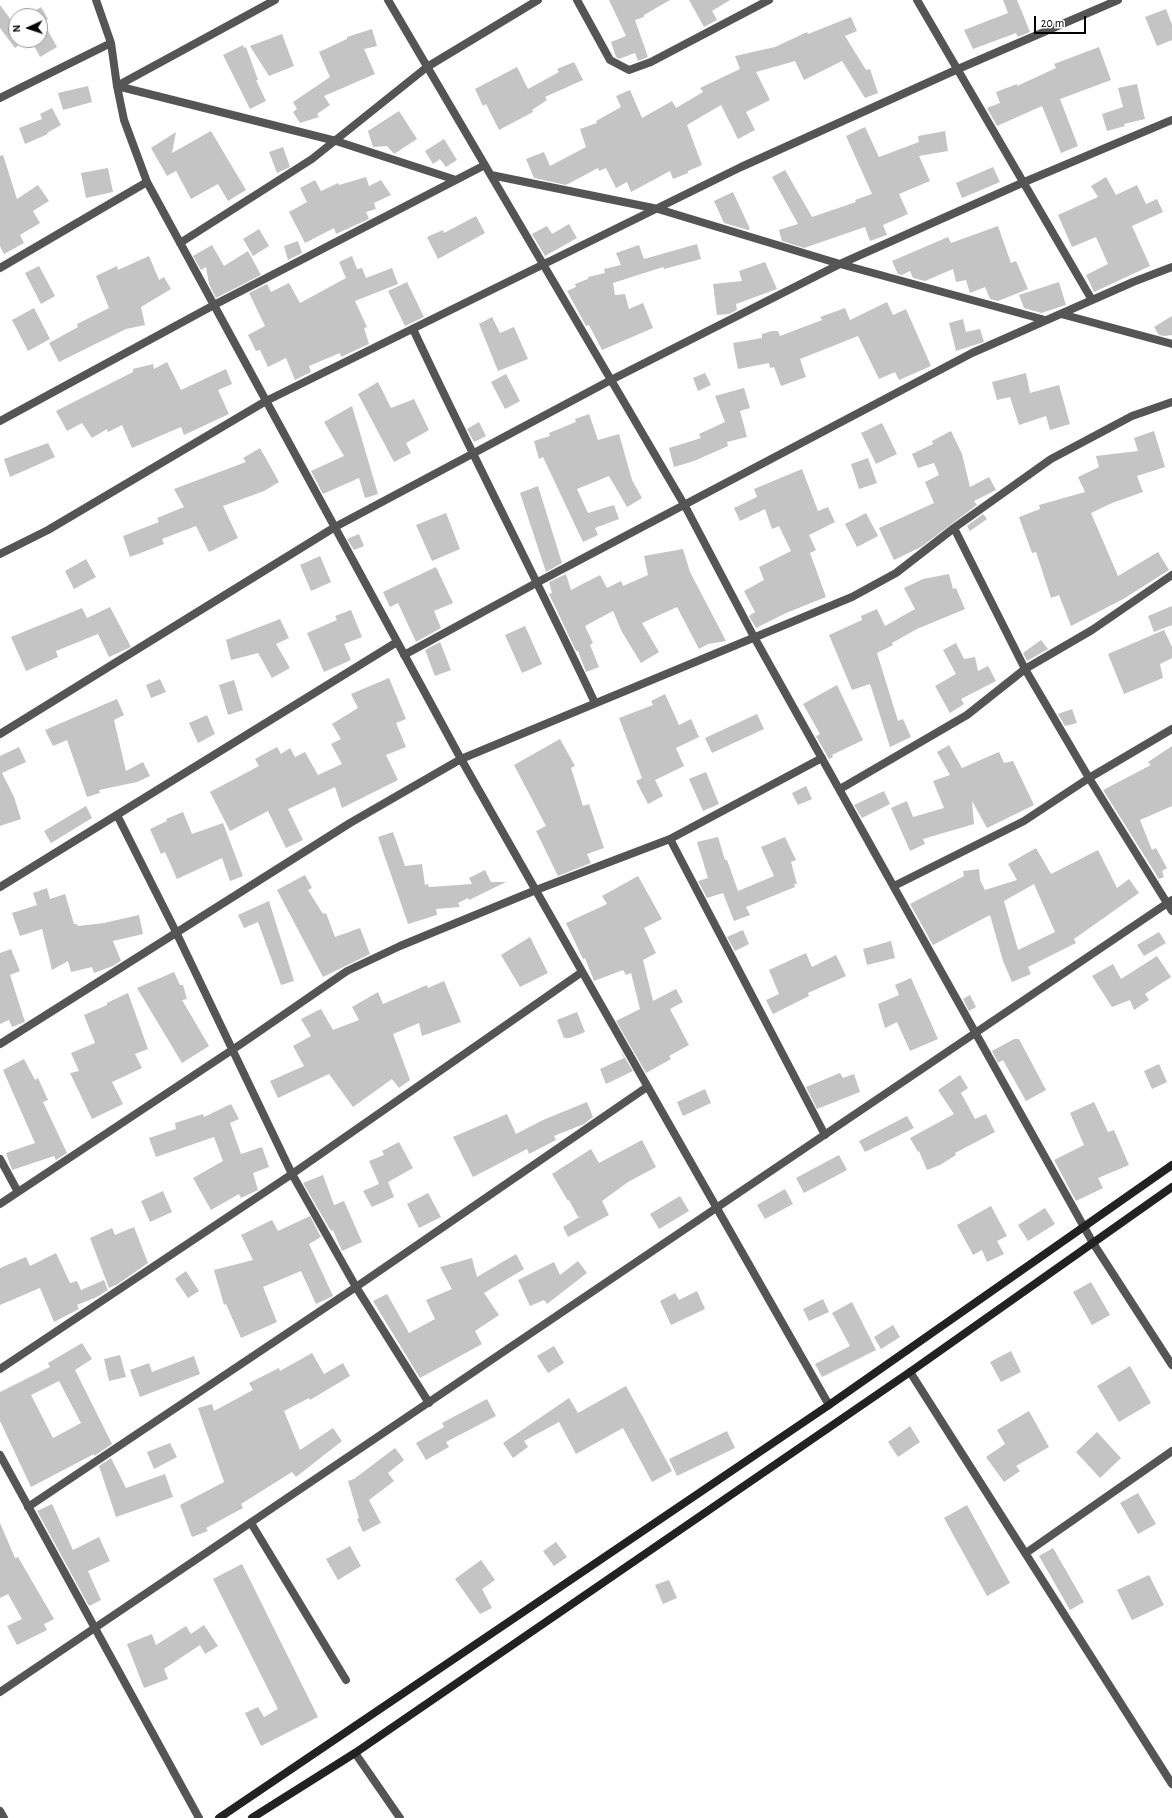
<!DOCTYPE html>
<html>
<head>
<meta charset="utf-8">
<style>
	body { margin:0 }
	#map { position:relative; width:1172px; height:1818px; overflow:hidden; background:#fff; font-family:"Alegreya Sans",sans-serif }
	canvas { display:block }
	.north { position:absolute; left:8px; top:8px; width:40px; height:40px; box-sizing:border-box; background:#fff; border:1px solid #999; border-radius:50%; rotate:267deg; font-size:11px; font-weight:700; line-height:16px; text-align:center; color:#000 }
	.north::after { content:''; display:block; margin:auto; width:14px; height:18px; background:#000; clip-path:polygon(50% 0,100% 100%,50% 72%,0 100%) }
	.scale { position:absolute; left:1034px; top:16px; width:52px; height:18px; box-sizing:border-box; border:2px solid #000; border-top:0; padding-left:5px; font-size:12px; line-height:14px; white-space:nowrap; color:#000; -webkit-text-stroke:3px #fff; paint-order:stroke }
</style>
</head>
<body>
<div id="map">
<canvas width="1172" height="1818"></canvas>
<div class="north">N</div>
<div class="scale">20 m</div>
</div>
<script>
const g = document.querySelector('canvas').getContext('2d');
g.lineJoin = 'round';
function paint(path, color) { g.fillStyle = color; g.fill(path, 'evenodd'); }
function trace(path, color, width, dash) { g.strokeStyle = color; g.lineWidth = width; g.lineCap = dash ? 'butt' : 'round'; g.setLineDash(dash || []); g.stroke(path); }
paint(new Path2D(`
	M609 0H670L644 15V17L635 20 648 57 638 61 635 53 619 59 616 57 611 42 626 36Z
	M689 0H730L712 11 717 20 704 27Z
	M1003 0H1017L1030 32 1018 37 1016 33 973 49 964 30 1008 13Z
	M0 5 14 24 16 23V40H25L15 48 0 28Z
	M41 7 48 19 43 22 57 47 40 57 31 40H40V16H27Z
	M1166 9 1172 25V40L1157 46 1145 17Z
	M851 17 857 31 845 36 866 70 870 69 878 93 865 98 842 61 804 80 795 61 756 72 770 100 746 112 755 130 738 139 721 105 687 125 702 165 688 171V173L673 179 670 171 631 192 627 182 616 188 606 168 599 171 598 168 566 185 534 178 526 159 544 152 550 166 586 147 580 129 597 123 596 121 621 107 616 96 630 90 642 118 672 101 676 108 703 92 700 88 740 69 735 56 775 47 807 32 808 34Z
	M372 29 377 46 364 49 375 74 324 96 330 105 317 114 319 117 300 123 293 112 297 109 293 102 330 77 319 52 347 39V37Z
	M282 34 294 66 269 76 250 46Z
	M243 45 244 48 246 47 258 80H256L266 101 250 109 223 55Z
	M1099 47 1111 80 1060 99 1078 146 1061 153 1042 106 997 126 987 108 1000 103 996 92 1017 84V86L1056 68 1054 64Z
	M574 62 583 80 545 97 547 100 532 110 533 112 499 130 486 104 483 106 475 89 517 67 528 89 559 72 557 69Z
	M1137 84 1145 119 1124 124 1125 126 1107 131 1102 114 1123 107 1118 88Z
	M88 86 92 102 63 110 58 93Z
	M52 108 61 125 47 133 48 134 25 144 19 128 42 119 40 114Z
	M399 111 417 139 394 154 387 146 373 147 368 131Z
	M865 127 879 157 919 142 918 136 945 131 948 151 919 156 930 181 899 194 908 214 883 225 887 235 870 241 865 227 804 248 782 241 779 230 798 224 772 177 785 170 812 217 856 202 855 200 872 194 846 136Z
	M211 131 246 190 228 201 218 184 191 199 176 171 167 176 151 148 176 132 172 153Z
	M444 139 457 160 446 167 440 159 433 164 425 151Z
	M283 147 290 167 277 173 269 152Z
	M3 155 17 199 38 185 49 201 33 211 40 223 20 235 24 243 4 254 0 246V156Z
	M993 167 1000 182 962 198 956 183Z
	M108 168 113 192 86 198 81 173Z
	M366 177 369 186 381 180 391 195 374 203 376 209 366 212 369 219 336 234 334 228 305 243 289 212 307 202 300 188 315 180 321 191 338 183 339 185Z
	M1106 177 1116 195 1137 185 1146 204 1157 199 1163 212 1132 226 1150 266 1094 292 1086 275 1108 264 1096 237 1072 247 1058 215 1098 197 1091 186Z
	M733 192 750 229 748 230 724 223 714 201Z
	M476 216 485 233 438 259 427 237 443 230 444 233Z
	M569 224 577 238 545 256 532 234 547 226 552 234Z
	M998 226 1011 263 1016 261 1028 289 998 301 990 299 985 287 970 293 966 280 956 282 953 269 925 281 913 278 910 271 902 275 898 274 892 261 948 237 951 243Z
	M259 229 269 246 253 256 243 239Z
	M298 241 302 253 288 260 284 246Z
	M697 244 701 259 664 269 663 267 613 283 615 295 625 294 629 309 643 303 653 328 602 350 589 325 586 326 567 291 576 287 575 284 588 279V277L605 273 604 269 621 265 616 253 639 245 644 259Z
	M212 245 224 266 248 251 261 275 216 298 209 284 206 267 201 270 193 256Z
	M149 256 159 280 164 277 171 289 141 307 145 325 126 329 59 362 49 343 78 327 77 324 109 308 96 276 117 266 118 270Z
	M352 256 357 269 362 268 366 278 392 268 398 284 355 301 367 327 364 328 369 344 341 357 340 353 309 366 311 372 295 380 286 358 268 367 260 350 256 351 248 335 265 326 249 293 267 284 271 292 289 283 300 303 346 278 339 262Z
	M765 262 777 289 736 304 737 310 729 314 717 315 713 284 742 281 739 271Z
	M39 266 55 296 41 304 25 273Z
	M407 282 424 317 405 326 388 291Z
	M1059 282 1066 305 1041 313 1024 308 1019 295Z
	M887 302 893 315 906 309 931 366 899 380 895 372 879 379 858 336 800 359 806 377 781 386 774 367 770 368 769 363 738 369 733 343 762 338V334L772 331H778L780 336 822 320 820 317 845 308 850 320Z
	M34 308 50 339 28 351 12 320Z
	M1172 316V335L1165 336 1159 335 1154 327Z
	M492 317 500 333 514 327 528 359 498 371 479 324Z
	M963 319 966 332 980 329 984 342 956 351 949 323Z
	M167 362 181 390 226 369 232 384 218 390 229 414 184 435 181 427 132 448 122 425 108 432 107 429 92 438 82 423 67 431 56 411 133 372V369L153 364 154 369Z
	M705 373 711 385 698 391 693 378Z
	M1026 373 1030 393 1059 385 1070 424 1050 430 1046 416 1019 425 1010 397 997 400 992 382Z
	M506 374 520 401 505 409 491 382Z
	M378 382 391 408 414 399 429 430 406 443 411 453 394 462 358 394Z
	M744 388 750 408 740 411 747 437 727 442 728 446 694 461 674 467 669 448 701 438 699 434 725 422 715 396Z
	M352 406 378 494 365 498 359 478 323 494 311 471 344 456 324 422Z
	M589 414 598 440 619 434 632 480 642 498 627 507 609 476 577 489 588 513 614 505 619 519 595 528 598 535 583 542 543 457 539 459 534 441 550 436 549 433 576 422 575 419Z
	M479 422 486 436 474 442 467 429Z
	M882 423 897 454 876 464 861 433Z
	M951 431 962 454 970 487 989 477 996 490 974 501 977 505 921 547 894 560 879 528 934 503 925 482 939 475 934 463 918 468 912 454 933 444 932 441Z
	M1154 431 1165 467 1137 476 1143 492 1112 503 1091 513 1118 576 1158 552 1169 570 1125 598 1071 626 1059 595 1051 598 1036 552 1032 553 1019 517 1040 509 1039 505 1085 492 1078 477 1099 467 1096 456 1138 451 1134 438Z
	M48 443 55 457 10 477 4 459Z
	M260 448 279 482 264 491 223 506 238 538 209 552 196 526 162 539 164 544 130 557 123 536 159 522 157 518 184 507 174 489 246 462 243 458Z
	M868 458 877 483 859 489 851 464Z
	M802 469 818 511 828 507 835 522 809 535 816 550 810 553 826 597 786 613 756 628 749 616 755 612 744 591 764 580 759 567 791 551 779 526 772 529 765 509 740 521 734 508 757 497 754 489Z
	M538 486 562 563 546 572 520 493Z
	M446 513 460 549 432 561 416 525Z
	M866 513 878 536 857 547 845 524Z
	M983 514 987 519 970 531 967 526Z
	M359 534 364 546 354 550 347 539Z
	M683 549 690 572 726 641 708 644 699 649 677 607 642 623 659 652 641 663 622 632 613 611 585 626 593 643 590 645 599 667 586 672 578 651H576L549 594 552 593 549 582 566 574 571 590 600 575 607 588 621 581 623 586 648 575 644 556Z
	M320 556 331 582 311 591 300 565Z
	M86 559 96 577 74 589 65 571Z
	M436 567 453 603 434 611 441 628 416 642 398 603 390 607 383 592Z
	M949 574 953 589 956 588 965 609 917 629 892 643 893 645 877 653 898 721 903 719 911 737 890 747 870 684 852 690 829 635 862 620 861 616 877 609 885 626 915 609 904 588 923 579Z
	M1172 606V625L1154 632 1148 616Z
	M110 607 131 647 109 657 98 634 56 651 58 657 26 671 11 637 82 608 87 618Z
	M351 610 362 637 344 644 351 660 324 672 307 633 337 620 335 616Z
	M280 619 289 638 276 644 290 668 272 678 258 653 231 660 226 640Z
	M525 626 542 664 522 673 505 635Z
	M1164 630 1172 647V658L1160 664 1163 678 1124 694 1108 654Z
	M1041 640 1048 649 1027 661 1023 653Z
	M440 642 451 670 435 676 425 650Z
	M956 643 964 659 975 657 978 671 988 666 996 681 961 699 964 704 950 713 935 686 956 674 943 650Z
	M389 678 406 719 396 723 406 747 386 755 398 780 342 808 335 787 288 809 303 840 286 848 268 811 230 831 210 792 259 766 255 759 277 747 281 754 290 748 295 757 305 752 318 775 342 764 331 744 341 739 332 724 358 708 351 694Z
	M160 679 166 692 151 698 146 685Z
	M234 680 243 710 228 715 219 685Z
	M837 685 863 740 832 755 833 757 829 759 816 736 820 734 803 704Z
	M665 694 679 725 691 719 699 737 676 748 684 766 655 780 663 796 648 804 636 781 642 778 619 718 653 705 651 701Z
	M117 699 124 715 114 720 126 771 143 762 150 776 137 782 99 790 100 793 87 797 67 740 53 746 45 730Z
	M1072 709 1077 723 1065 726 1058 714Z
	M757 714 764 729 712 753 705 738Z
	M207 715 215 734 198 743 189 723Z
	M560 739 575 766 571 768 583 806 589 804 604 848 587 854 591 863 558 876 536 831 546 826 514 765Z
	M949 745 962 768 999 752 1004 763 1013 761 1034 805 987 828 972 801 974 824 923 839 925 844 910 851 891 808 907 801 913 817 944 808 933 781 950 775 937 752Z
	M1172 746V806L1140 820 1152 850 1156 848 1167 868 1162 871 1164 877 1159 879 1103 790 1151 765 1148 762Z
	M19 747 26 762 2 773 14 797 21 819 0 826V756Z
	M706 772 719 804 703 811 689 779Z
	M806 786 812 799 798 805 792 793Z
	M884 791 890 804 862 818 854 805Z
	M86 806 92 818 51 843 44 831Z
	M183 812 192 834 223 823 243 876 230 881 222 858 177 879 165 852 161 854 150 829 167 821 166 819Z
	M393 832 405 866 422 864 425 885 428 884 429 887 472 884 469 878 485 870 491 882H506L469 900 468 898 458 903 460 907 436 909 437 915 408 924 378 837Z
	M718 837 725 860H727L738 891 774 876 761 847 785 837 796 860 791 862 797 884H794L795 887 746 907 750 915 734 921 723 893 707 898 698 881 708 878 697 842Z
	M1036 848 1051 874 1098 850 1117 888 1129 879 1139 893 1074 939 1076 943 1028 967 1031 974 1012 982 1003 961 990 915 933 945 910 904 964 876 963 871 979 869 980 880 985 890 1017 880 1008 864ZM1034 884 1055 932 1018 950 1004 901Z
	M305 875 312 888 308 890 323 914 326 913 335 937 360 928 370 954 323 977 277 890Z
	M638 876 662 919 644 928 656 953 643 960 653 1001 676 989 683 1002 670 1009 689 1045 669 1056 671 1059 646 1073 616 1021 640 1009 631 973 626 975 623 970 594 981 585 958 583 959 566 923 607 904 602 896Z
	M47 888 50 899 65 894 74 924H77L78 926 104 923 139 915 143 934 113 941 121 961 113 966 94 973 92 967 71 972 68 961 52 970 42 929 20 936 12 913 37 905 33 893Z
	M269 901 294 981 281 985 258 922 244 928 238 915Z
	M743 930 749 944 735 951 727 937Z
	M1159 932 1166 943 1144 956 1137 945Z
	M530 937 548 973 520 987 501 955Z
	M891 941 895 958 867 965 863 949Z
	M11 949 20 971 10 975 25 1022 12 1027 9 1020 0 1024V953Z
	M806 953 812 967 836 955 846 976 808 993 809 996 773 1014 766 1000 779 994 769 970Z
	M1157 956 1171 977 1145 994 1149 1000 1134 1010 1130 1000 1112 1007 1092 976 1113 964 1121 979Z
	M174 972 180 985H183L187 999 182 1000 209 1046 182 1063 137 988Z
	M911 978 938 1039 910 1051 897 1022 885 1028 878 1004 899 995 895 985Z
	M444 981 461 1022 422 1036 419 1023 393 1034 410 1080 399 1088 392 1079 353 1107 329 1074 278 1098 270 1081 304 1066 293 1046 311 1036 301 1019 321 1009 333 1030 359 1020 352 1007 378 992 383 1004 427 985 428 988Z
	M128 993 148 1049 135 1054 142 1068 112 1082 123 1104 92 1119 70 1073 79 1071 71 1053 95 1043 84 1015 107 1005V1003Z
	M970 995 976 1007 969 1011 963 999Z
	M577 1012 585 1032 570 1038H564L557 1020Z
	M1014 1039H1019L1046 1090 1026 1101 1003 1060 998 1063 992 1051Z
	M619 1048 633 1071 606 1084 600 1069 624 1058Z
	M24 1059 35 1080 38 1078 48 1100 43 1102 67 1153 56 1160 54 1156 12 1170 6 1153 35 1143 3 1070Z
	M1159 1064 1167 1082 1152 1089 1144 1071Z
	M840 1073 843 1078 854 1074 860 1092 817 1109 806 1087Z
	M960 1075 968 1088 961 1093 975 1119 986 1114 995 1132 955 1153 956 1155 940 1165 927 1170 919 1151 918 1152 910 1138 954 1114 938 1090Z
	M705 1089 711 1103 683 1116 677 1102Z
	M587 1102 593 1117 584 1124 554 1136 556 1140 529 1154 527 1149 473 1177 453 1137 507 1114 516 1134 543 1120Z
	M1094 1102 1108 1132 1114 1130 1129 1165 1098 1178 1103 1188 1076 1201 1054 1160 1084 1145 1070 1113Z
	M231 1104 239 1119 230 1123 241 1154 262 1147 269 1167 253 1173 258 1190 241 1198 239 1194 211 1210 193 1178 223 1161 214 1137 156 1157 149 1138 176 1129 175 1123 203 1114 204 1117Z
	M907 1116 914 1128 865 1152 859 1141Z
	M642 1140 656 1167 628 1182 602 1201 609 1215 568 1237 563 1227 581 1216 578 1217 569 1200 568 1201 552 1174 591 1149 599 1163Z
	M399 1142 413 1168 388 1182 394 1197 372 1207 363 1191 379 1184 369 1161 384 1155 382 1151Z
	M839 1155 847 1170 804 1193 796 1178Z
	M323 1175 334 1205 344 1201 362 1242 342 1251 333 1230 331 1231 303 1183Z
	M785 1189 793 1204 765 1219 757 1205Z
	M163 1191 172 1212 150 1222 141 1201Z
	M428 1193 441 1217 419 1228 407 1204Z
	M680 1196 689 1211 659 1229 650 1214Z
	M991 1206 1007 1236 997 1241 1004 1254 987 1262 982 1250 973 1255 957 1225Z
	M1045 1208 1055 1224 1028 1241 1018 1225Z
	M310 1216 321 1237 309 1244 333 1296 316 1304 301 1271 263 1287 277 1322 241 1338 226 1304 224 1305 214 1270 253 1260 241 1235 272 1220 278 1231Z
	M134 1227 148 1263 118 1284 109 1288 90 1238 112 1228 115 1235Z
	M56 1253 70 1283 77 1281 81 1290 104 1280 108 1290 97 1297 77 1305 79 1309 54 1322 40 1288 0 1305V1268L26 1257 30 1266Z
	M516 1254 524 1269 484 1293 499 1315 475 1331 482 1344 420 1378 373 1301 387 1294 409 1333 435 1319 426 1300 452 1289 440 1267 472 1258 477 1277Z
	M578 1261 587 1273 547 1304 544 1300 530 1306 518 1280 554 1262 560 1275Z
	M186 1271 199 1291 188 1298 175 1279Z
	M1091 1282 1110 1315 1092 1325 1073 1292Z
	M697 1291 705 1309 671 1325 660 1301 675 1293 679 1300Z
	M823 1299 829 1312 809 1321 803 1309Z
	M852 1302 876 1350 822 1377 815 1364 850 1346 832 1313Z
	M893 1325 900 1337 881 1349 874 1337Z
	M82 1343 92 1359 75 1370 112 1444 94 1456V1454L31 1487 0 1421V1392L50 1367 48 1363ZM59 1381 81 1423 53 1438 31 1395Z
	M554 1346 564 1363 548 1373 537 1356Z
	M1011 1351 1021 1372 1001 1382 990 1362Z
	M312 1353 324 1374 343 1363 350 1376 310 1400 309 1398 284 1411 300 1450 333 1428 342 1441 296 1477 292 1472 241 1504 243 1508 206 1528 208 1531 192 1537 180 1505 224 1482 198 1408 212 1404 214 1411 253 1390 249 1383 279 1368 280 1371Z
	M120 1355 126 1377 109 1381 104 1359Z
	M194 1356 200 1374 140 1397 130 1370 149 1363 152 1372Z
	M1130 1366 1151 1403 1119 1422 1097 1386Z
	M626 1386 672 1471 652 1482 623 1428 576 1454 559 1422 524 1441 528 1447 513 1458 503 1443 569 1398 578 1413Z
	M487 1399 496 1416 446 1442 449 1447 426 1460 416 1443 444 1427 442 1423Z
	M1029 1411 1049 1447 1016 1466 1020 1471 1004 1482 986 1457 1005 1444 997 1430Z
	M910 1426 920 1442 898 1457 888 1442Z
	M727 1431 735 1448 677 1476 669 1459Z
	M1097 1432 1121 1458 1100 1478 1076 1452Z
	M170 1443 177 1457 154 1469 147 1452Z
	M395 1448 404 1460 388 1473 394 1481 369 1500 381 1523 363 1532 357 1519 359 1518 348 1481 354 1479Z
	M111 1458 126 1488 165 1474 173 1497 116 1517 99 1466Z
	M1138 1493 1156 1524 1138 1534 1120 1503Z
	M52 1504 73 1550 99 1537 110 1561 88 1571 101 1600 89 1606 37 1511Z
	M967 1505 1010 1583 987 1596 944 1518Z
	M0 1523 15 1558 18 1557 54 1619 44 1624 47 1630 17 1645 7 1626 22 1619 8 1594 0 1598Z
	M556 1542 567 1557 554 1566 543 1551Z
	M350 1546 361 1566 338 1580 326 1559Z
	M1053 1548 1084 1602 1070 1610 1039 1556Z
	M481 1560 495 1580 482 1589 492 1608 480 1614 455 1579Z
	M242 1564 318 1717 261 1746 245 1713 258 1707 264 1717 278 1709 213 1579Z
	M1149 1575 1164 1605 1132 1620 1117 1590Z
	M669 1580 677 1598 663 1604 655 1585Z
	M204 1625 218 1646 205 1654 200 1645 164 1669 168 1679 144 1688 127 1644 152 1634 156 1645 186 1626 191 1634Z`), '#c4c4c4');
trace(new Path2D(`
	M251 1523 346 1680`), '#555', 8);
trace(new Path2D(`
	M96 0 111 43 117 86 124 120 147 182 461 759 829 1405
	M388 0 685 506 754 637 1093 1243 1172 1365
	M577 0 610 60 629 70 651 62 769 0
	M917 0 1092 300
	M117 86 336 141 456 180
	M117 86 275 0
	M0 98 111 43
	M491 175 658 209 840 264 1045 320
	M180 243 312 159 427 67 538 0
	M0 268 147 182
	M1061 314 1172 344
	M413 329C472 455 536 578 595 703
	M0 421 214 305 485 165
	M954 528 1025 669 1089 778 1172 911
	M0 554 48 530 266 401 741 167 958 69 1118 0
	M404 655 538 582 972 353 1133 282 1172 267
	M0 734 335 527 611 380 840 264 1022 183 1172 120
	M840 789 967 715 1025 669 1092 630 1172 575
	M117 815 176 932 292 1174 356 1287 429 1403
	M670 839 825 1135
	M894 886 1024 821 1089 778 1172 729
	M0 887 397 642
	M0 1044 350 823 461 759 852 597 896 573 954 528 1051 459 1132 416 1172 402
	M0 1159 18 1192
	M0 1204 244 1042 347 971 400 946 536 890 670 839 822 758
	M0 1369 292 1174 582 972
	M910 1372 1172 1784
	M28 1507 356 1287 647 1087
	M1026 1553 1172 1451
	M0 1692 1172 900
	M355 1753 400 1818
	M0 1811 4 1818`), '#555', 8);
trace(new Path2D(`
	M0 1455 199 1818`), '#555', 8);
trace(new Path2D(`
	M219 1818 829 1405 1172 1165
	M252 1818 355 1753 910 1372 1172 1187`), '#222', 8);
</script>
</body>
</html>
